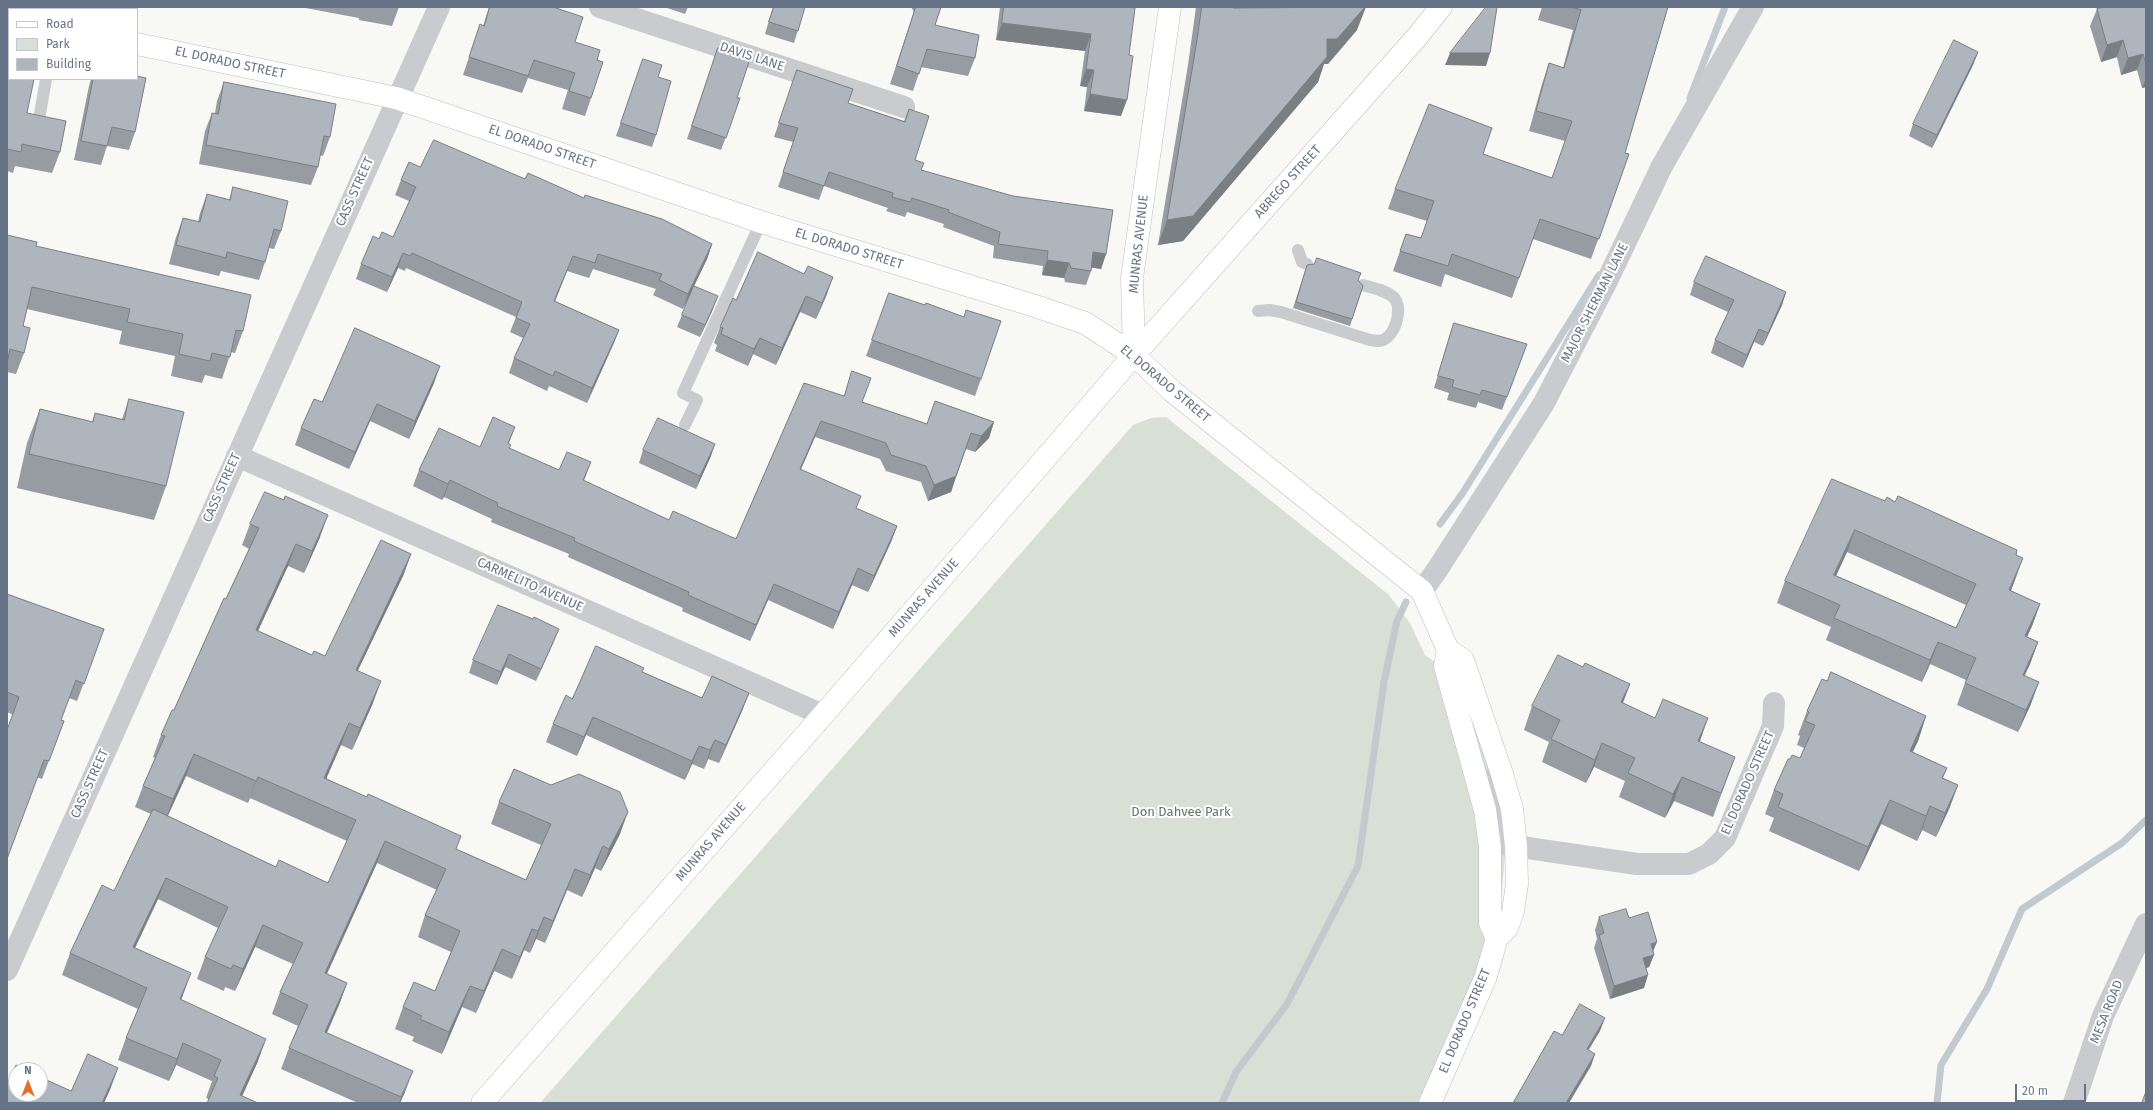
<!DOCTYPE html>
<html>
<head>
<meta charset="utf-8">
<style>
	body { margin:0 }
	#map { position:relative; width:2153px; height:1110px; overflow:hidden; background:#f8f8f5; font-family:"Fira Sans",sans-serif }
	canvas { display:block }
	.frame { position:absolute; inset:0; border:8px solid #677487; pointer-events:none }
	.legend { position:absolute; left:8px; top:8px; width:130px; height:72px; box-sizing:border-box; background:#fff; border:1px solid #c2c7cf; margin:0; padding:5px 7px; list-style:none; font-size:12px; color:#677487 }
	.legend li { display:flex; align-items:center; gap:8px; height:20px }
	.legend b { width:20px; border:1px solid #c2c7cf }
	.north { position:absolute; left:8px; top:1062px; width:40px; height:40px; box-sizing:border-box; background:#fff; border:1px solid #c2c7cf; border-radius:50%; rotate:0deg; font-size:11px; font-weight:700; line-height:16px; text-align:center; color:#677487 }
	.north::after { content:''; display:block; margin:auto; width:14px; height:18px; background:#e67027; clip-path:polygon(50% 0,100% 100%,50% 72%,0 100%) }
	.scale { position:absolute; left:2015px; top:1084px; width:71px; height:18px; box-sizing:border-box; border:2px solid #677487; border-top:0; padding-left:5px; font-size:12px; line-height:14px; white-space:nowrap; color:#677487; -webkit-text-stroke:3px #fff; paint-order:stroke }
</style>
</head>
<body>
<div id="map">
<canvas width="2153" height="1110"></canvas>
<div class="frame"></div>
<ul class="legend">
<li><b style="height:5px;background:#fff"></b>Road</li>
<li><b style="height:11px;background:#d8e0d6"></b>Park</li>
<li><b style="height:11px;background:#afb5bc"></b>Building</li>
</ul>
<div class="north">N</div>
<div class="scale">20 m</div>
</div>
<script>
const g = document.querySelector('canvas').getContext('2d');
g.lineJoin = 'round';
function paint(path, color) { g.fillStyle = color; g.fill(path, 'evenodd'); }
function trace(path, color, width, dash) { g.strokeStyle = color; g.lineWidth = width; g.lineCap = dash ? 'butt' : 'round'; g.setLineDash(dash || []); g.stroke(path); }
function label(font, color, halo, rows, align = 'center') {
  g.font = font + ' "Fira Sans",sans-serif'; g.lineWidth = 4; g.setLineDash([]); g.textBaseline = 'middle'; g.strokeStyle = halo; g.fillStyle = color; for (const [text, x, y, turn = 0] of rows) {
    g.save(); g.translate(x, y); g.rotate((+turn || 0) * Math.PI / 180); g.textAlign = isNaN(turn) ? turn : align; if (halo) g.strokeText(text, 0, 0); g.fillText(text, 0, 0); g.restore();
  }
}
paint(new Path2D(`
	M1166 417 1389 595 1410 623 1425 655 1457 678 1492 777 1506 847 1499 918 1430 1103H540L1133 425 1151 418Z`), '#d8e0d6');
trace(new Path2D(`
	M1690 98 1725 7
	M1440 524 1462 494 1599 275
	M1222 1103 1236 1072 1287 1004 1358 866 1384 682 1397 621 1406 602
	M1937 1103 1941 1065 1987 989 2022 909 2122 843 2146 820`), '#c2cad0', 7);
const secondary = new Path2D(`
	M7 18H9
	M137 44 396 98 761 222 1035 306 1085 323 1134 355 1172 391 1422 591 1448 650 1463 660 1502 774 1512 809 1516 846 1517 884 1513 911 1507 928 1497 938 1485 979 1430 1103
	M1134 355 1132 278 1170 7
	M1448 650 1445 666 1485 810 1490 847V923L1497 938`);
const primary = new Path2D(`
	M482 1103 823 715 1056 446 1134 355 1417 37 1441 7`);
trace(secondary, '#bbbec3', 23);
trace(primary, '#b9bcc1', 23);
trace(new Path2D(`
	M37 131 46 79
	M1298 250 1302 262 1307 264
	M1258 311 1269 310 1281 312 1370 340C1373 340 1376 341 1379 341 1395 339 1403 310 1395 299 1389 291 1373 288 1363 285
	M685 425 697 400 683 393 761 222`), '#c9cbcf', 12);
trace(new Path2D(`
	M600 7 904 107
	M237 456 823 715
	M1422 591 1437 570 1544 403 1606 283 1662 166 1753 7
	M1476 775C1482 779 1489 783 1492 790 1497 805 1493 837 1507 845L1637 864H1689L1709 854 1725 838 1773 726 1774 703
	M7 970 439 7
	M2074 1103 2103 1016 2146 924`), '#c9cbcf', 22);
trace(secondary, '#fff', 22);
trace(primary, '#fff', 22);
paint(new Path2D(`
	M300 7H399L392 26 359 20V18Z
	M489 7H553L575 42 597 60 591 98 585 116 562 109 568 90 528 78 522 93 463 75 480 24 483 26Z
	M664 7H688L685 14Z
	M773 7H805L794 43 765 34Z
	M911 7H941L935 25 975 58 968 76 921 67 913 91 890 84 914 12Z
	M1000 7H1129L1121 116 1084 111 1087 87 1080 86 1085 51 996 40Z
	M1196 7H1233V8L1357 30 1328 64H1324L1318 82 1183 241 1158 245 1188 65Z
	M1542 7H1668L1625 153 1629 154 1591 259 1533 239 1512 298 1445 274 1441 287 1393 271 1406 234 1421 238 1427 221 1388 209 1395 189 1483 154 1552 178 1565 141 1529 131 1542 84 1549 63 1563 68 1573 30 1538 20Z
	M2146 7V87L2142 88 2137 70 2121 75 2117 57 2101 62 2090 26 2097 9Z
	M718 48 737 98H740L721 150 687 139Z
	M7 51 27 113 60 152 52 173 15 166 13 173 7 171Z
	M1978 52 1973 65 1932 148 1909 136 1913 124Z
	M643 59 658 77 656 135 652 147 616 136Z
	M797 70 848 103 904 121 909 109 915 160 921 170 1106 254 1101 269 1091 267V271L1086 285 1065 282 1064 278 1042 275 1043 266 993 258 994 246 943 227 944 224 907 212 905 217 886 211 888 208 824 186 819 200 778 187 793 142 774 137Z
	M91 79H137L135 132 129 150 107 146 101 165 74 160 89 86Z
	M224 82 330 137 323 156 320 155 318 167 311 185 199 164 205 131 212 113H215L217 101Z
	M420 167 525 179 584 198 712 244 707 259 683 309 653 295 656 289 593 269 589 278 567 271 555 301 619 330 613 345 587 403 549 386 547 391 509 373 514 358 523 338 510 332 516 317 406 268 405 271 398 268 387 292 356 279 361 264 379 239 393 237 409 201 395 195 401 180Z
	M233 187 281 231 274 249 269 248 265 262 259 280 221 271 219 276 169 264 176 237 183 218 198 222 200 213 207 194 229 200Z
	M7 235 243 331 235 353 231 352 222 379 205 375 202 383 171 376 175 356 119 344 122 331 27 309 23 326 24 353 16 374 7 372Z
	M1314 264 1358 280 1363 286 1350 326 1293 308 1305 271Z
	M1694 282 1786 292 1782 305 1763 346 1754 342 1743 368 1711 353 1715 340 1728 312 1690 295Z
	M889 293 981 379 975 396 866 356Z
	M827 294 816 319 800 312 776 365 753 354 748 366 715 351 717 345 714 343 720 327 736 300Z
	M713 309 700 337 677 327 682 315Z
	M1454 323 1527 344 1502 410 1478 402 1476 408 1447 400 1449 393 1434 388 1450 335Z
	M434 383 409 439 370 421 349 469 295 445 301 428Z
	M804 383 927 424 935 401 994 422 989 438 975 452 966 449 951 492 928 501 921 482 886 471 880 459 815 437 801 469 857 509 897 526 891 542 868 592 852 585 833 629 768 600 750 641 682 611 683 608 568 557 569 554 491 522 492 519 444 497 442 500 413 486 419 470 480 447 509 444V449L584 481 669 520 736 539Z
	M129 399 166 486 154 520 17 488 27 443 40 409 92 422 95 413 122 419Z
	M643 450 711 456 696 489 639 463Z
	M1885 501 1895 502 2016 555 2015 580 2011 591 2040 604 2032 626 2027 637 2038 642 2030 664 2024 675 2031 704 2018 732 1957 705 1966 680 1930 664 1922 682 1826 640 1831 627 1777 603 1785 581ZM1847 552 1966 605 1956 628 1836 576Z
	M250 524 320 537 304 573 288 566 258 631 312 655 325 656 411 554 403 576 358 670 373 703 352 750 341 745 326 778 456 849 526 880 541 845 491 824 499 802 620 834 601 871 595 868 582 897 567 890 545 943 536 939 530 953 524 950 512 979 494 971 476 1013 462 1007 442 1054 412 1041 414 1037 395 1029 403 1007 435 991 451 952 418 937 425 915 437 890 377 863 327 974 347 983 339 1005 327 1033 405 1092 400 1103H358L281 1069 289 1048 298 1026 272 1014 280 992 293 964 255 947 235 991 225 987 224 991 197 979 205 957 218 928 158 899 135 948 183 995 181 1000 258 1061 242 1096 209 1099 206 1098 212 1081 176 1065 169 1081 118 1060 126 1038 138 1009 62 975 70 953 114 891 151 814 135 807 143 786 155 758 153 757 161 735 174 710 249 549 242 545ZM186 776 248 803 250 798 347 841 328 883 276 867 168 816Z
	M7 594 104 629 77 701 69 698 61 720 64 721 42 779 37 777 13 715 7 712Z
	M554 641 536 681 505 667 497 685 469 673 473 660Z
	M1583 667 1630 684 1623 703 1700 742 1735 757 1713 817 1674 801 1665 818 1619 797 1625 781 1594 767 1586 783 1542 762 1549 742 1524 730 1532 706Z
	M643 672 702 698 749 693 742 711 719 763 708 759 704 769 692 764 685 780 586 735 577 756 546 742 553 724 572 699Z
	M1807 711 1926 716 1918 741 1912 752 1947 768 1943 778 1958 785 1949 809 1936 837 1922 830 1917 841 1881 824 1859 871 1769 831 1774 818 1765 814 1774 790 1800 758 1804 748 1797 745 1800 736 1798 735Z
	M1599 917 1629 918 1653 952 1654 955 1649 967 1646 968 1644 988 1610 999 1594 948 1597 939 1595 930Z`), '#969ca2');
paint(new Path2D(`
	M1365 7H1366L1357 30 1328 64H1324L1318 82 1183 241 1158 245 1167 220 1327 39Z
	M1002 23 1091 34 1085 51 996 40Z
	M2123 40 2117 57 2101 62 2107 45Z
	M1978 52 1973 65 1932 148 1937 135Z
	M1450 53H1490L1486 66 1445 65Z
	M2143 54 2137 70 2121 75 2128 58Z
	M1086 69 1094 70 1087 87 1080 86Z
	M2146 78V87L2142 88Z
	M1090 94 1127 100 1121 116 1084 111Z
	M712 244 707 259 683 309 688 294Z
	M1093 252 1106 254 1101 269 1087 267Z
	M403 253 398 268 387 292 392 277Z
	M573 256 549 316 554 301Z
	M1047 260 1069 263 1064 278 1042 275Z
	M833 277 827 294 816 319 822 303Z
	M1786 292 1782 305 1763 346 1768 333Z
	M718 296 713 309 700 337 705 325Z
	M806 296 800 312 776 365 782 348Z
	M1759 329 1754 342 1743 368 1747 355Z
	M619 330 613 345 587 403 592 388Z
	M760 338 753 354 748 366 754 349Z
	M440 366 434 383 409 439 415 421Z
	M377 404 370 421 349 469 355 452Z
	M821 421 815 437 794 485 800 469Z
	M994 422 989 438 975 452 981 436Z
	M515 427 509 443 502 460 508 443Z
	M715 444 711 456 696 489 700 476Z
	M591 462 585 478 577 496 583 480Z
	M956 476 951 492 928 501 934 485Z
	M450 480 444 497 442 500 448 484Z
	M328 515 320 537 304 573 312 551Z
	M897 526 891 542 868 592 874 576Z
	M1855 530 1847 552 1826 597 1834 575Z
	M296 544 288 566 248 652 256 630Z
	M411 554 403 576 348 691 356 670Z
	M2023 558 2015 580 2001 612 2009 590Z
	M858 568 852 585 833 629 839 612Z
	M774 584 768 600 750 641 756 625Z
	M2040 604 2032 626 2017 658 2025 636Z
	M559 629 554 641 536 681 541 669Z
	M1938 642 1930 664 1922 682 1930 660Z
	M2038 642 2030 664 2015 697 2023 675Z
	M509 654 505 667 497 685 501 672Z
	M381 681 373 703 352 750 360 728Z
	M2039 682 2031 704 2018 732 2026 710Z
	M1630 684 1621 707V702Z
	M749 693 742 711 719 763 726 745Z
	M1926 716 1918 741 1902 775 1910 751Z
	M593 717 586 735 577 756 584 737Z
	M1708 718 1700 741 1689 765 1698 741Z
	M349 723 341 745 317 800 324 778Z
	M715 740 708 759 704 769 710 750Z
	M1602 743 1594 767 1586 783 1595 760Z
	M699 746 692 764 685 780 692 761Z
	M194 754 186 776 165 821 173 799Z
	M258 777 250 798 248 803 256 781Z
	M1682 777 1674 801 1665 818 1673 794Z
	M1958 785 1949 809 1936 837 1945 813Z
	M1890 800 1881 824 1859 871 1868 847Z
	M1930 806 1922 830 1917 841 1926 816Z
	M628 812 620 834 601 871 609 849Z
	M385 841 377 863 317 995 325 973Z
	M603 846 595 868 582 897 590 875Z
	M575 869 567 890 545 943 553 921Z
	M166 878 158 899 125 969 133 947Z
	M544 917 536 939 530 953 538 931Z
	M263 925 255 947 235 991 243 969Z
	M532 929 524 950 512 979 520 957Z
	M1657 942 1652 954 1651 944Z
	M502 949 494 971 476 1013 484 991Z
	M1654 955 1649 967 1638 971 1643 958Z
	M191 973 183 995 172 1021 180 999Z
	M1648 975 1644 988 1610 999 1614 986Z
	M347 983 339 1005 317 1054 325 1032Z
	M470 986 462 1007 442 1054 449 1032Z
	M1605 1018 1600 1031 1582 1061 1587 1049Z
	M266 1039 258 1061 239 1103 240 1095Z
	M183 1043 176 1065 169 1081 177 1059Z
	M1595 1054 1591 1066 1569 1103H1566Z
	M118 1068 110 1090 104 1103H102Z
	M413 1071 405 1092 400 1103H399Z`), '#7a7f84');
const building = new Path2D(`
	M490 7H553L583 17 575 42 600 50 597 60 603 62 591 98 569 91 575 73 534 60 528 76 469 57 480 24 484 26Z
	M774 7H805L798 31 769 22Z
	M916 7H941L935 25 979 35 975 58 927 49 919 74 897 66Z
	M1004 7H1129L1135 8 1129 55 1133 56 1127 100 1090 94 1094 70 1086 69 1091 34 1002 23Z
	M1202 7H1233V8L1365 7 1337 39H1327V57L1193 216 1167 220 1197 40Z
	M1486 7H1497L1490 53H1450Z
	M1571 7H1668L1625 153 1629 154 1599 239 1540 219 1519 278 1452 254 1448 266 1400 251 1406 234 1421 238 1434 201 1395 189 1429 104 1492 128 1483 154 1552 178 1572 121 1536 111 1549 63 1564 68 1581 10Z
	M2106 7H2146V64L2143 54 2128 58 2123 40 2107 45 2097 9Z
	M1954 40 1978 52 1937 135 1913 124Z
	M718 48 750 59 737 98H740L726 138 692 126Z
	M7 51 9 52V79H34L27 113 66 121 60 152 22 144 21 152 7 149Z
	M643 59 662 65 658 77 671 81 656 135 621 123Z
	M797 70 853 89 848 103 905 122 909 109 929 116 915 160 924 163 921 170 1013 196 1113 210 1106 254 1093 252 1091 271 1071 268 1069 263 1047 260 1048 251 998 244 1000 232 948 212 949 210 912 198 910 202 892 197 893 193 829 172 824 186 783 172 798 128 779 123Z
	M137 76 146 78 135 132 112 127 107 146 81 141 93 79H137Z
	M224 82 336 104 330 137 324 136 318 167 206 145 212 113 218 114Z
	M434 140 525 179 528 173 584 198 585 195 662 219 712 244 688 294 659 280 662 274 598 254 595 263 573 256 554 301 619 330 592 388 555 371 553 376 514 358 530 324 516 318 522 302 412 253 410 256 403 253 392 277 361 264 373 236 379 239 382 232 393 237 416 187 401 180 409 162 420 167Z
	M233 187 288 201 281 231 274 229 265 262 227 252 226 258 176 245 183 218 200 222 207 194 230 200Z
	M7 235 37 242 36 246 251 295 243 331 236 330 230 357 212 353 210 361 179 354 183 334 127 322 130 309 32 287 23 326 30 328 24 353 10 349 7 363Z
	M758 252 804 274 808 266 833 277 822 303 806 296 782 348 760 338 754 349 721 334 723 328 720 327 733 298 736 300Z
	M1706 256 1786 292 1768 333 1759 329 1747 355 1715 340 1734 300 1694 282Z
	M1317 258 1361 273 1358 280 1363 286 1352 319 1296 302 1307 265 1314 264Z
	M694 286 718 296 705 325 682 315Z
	M889 293 925 305 926 303 964 317 966 310 1001 321 981 379 872 340Z
	M1454 323 1527 344 1507 397 1482 390 1480 395 1452 387 1454 380 1438 376Z
	M355 328 440 366 415 421 377 404 355 452 301 428 314 399 322 402Z
	M852 371 871 378 862 402 927 424 935 401 994 422 981 436 971 433 956 476 934 485 926 466 891 455 886 443 821 421 800 469 861 496 856 508 897 526 874 576 858 568 839 612 774 584 756 625 688 595 689 592 574 541 575 538 497 506 498 503 450 480 448 484 419 470 439 428 480 447 493 417 515 427 508 443 511 445 509 448 559 470 567 452 591 462 583 480 669 520 673 511 736 539 804 383 844 396Z
	M129 399 184 412 166 486 29 454 40 409 93 422 95 413 124 420Z
	M658 418 715 444 700 476 643 450Z
	M1832 479 1885 501 1887 497 1895 502 1898 496 2017 550 2016 555 2023 558 2009 590 2040 604 2025 636 2038 642 2023 675 2039 682 2026 710 1965 683 1976 658 1938 642 1930 660 1834 618 1840 605 1785 581ZM1855 530 1976 584 1956 628 1834 575Z
	M265 492 284 500 285 496 328 515 312 551 296 544 256 630 312 655 314 651 325 656 381 540 411 554 356 670 381 681 360 728 349 723 324 778 367 797 368 794 461 836 456 849 526 880 551 824 499 802 514 769 551 785 579 774 620 792 628 812 609 849 603 846 590 875 575 869 553 921 544 917 538 931 532 929 520 957 502 949 484 991 470 986 449 1032 420 1019 422 1016 403 1007 414 982 435 991 460 931 425 915 446 869 385 841 325 973 347 983 325 1032 413 1071 401 1097 289 1048 308 1005 280 992 303 943 263 925 243 969 233 965 231 969 205 957 228 907 166 878 133 947 191 973 180 999 266 1039 240 1095 258 1103H207L218 1078 214 1076 221 1060 183 1043 177 1059 126 1038 147 988 70 953 102 885 114 891 153 809 276 867 279 860 328 883 356 820 258 777 256 781 194 754 173 799 143 786 165 736 161 735 172 710H174L224 598 226 599 259 528 250 524Z
	M7 594 104 629 84 684 76 680 61 720 64 721 49 761 44 760 7 859V730L19 697 7 692Z
	M498 605 533 619 534 617 559 629 541 669 509 654 501 672 473 660Z
	M596 646 644 668 642 672 702 698 712 676 749 693 726 745 715 740 710 750 699 746 692 761 593 717 584 737 553 724 566 695 572 699Z
	M1558 655 1583 667 1585 663 1630 684 1621 702 1655 718 1663 699 1708 718 1698 741 1735 757 1721 793 1682 777 1673 794 1628 773 1635 758 1602 743 1595 760 1551 739 1560 720 1532 706Z
	M1831 672 1926 716 1910 751 1947 768 1942 778 1958 785 1945 813 1930 806 1926 816 1890 800 1868 847 1778 807 1783 794 1774 790 1788 759H1790L1792 755 1800 758 1815 725 1805 721 1809 712 1807 711 1822 679 1827 681Z
	M1626 909 1629 918 1648 912 1657 942 1651 944 1654 955 1643 958 1648 975 1614 986 1599 935 1604 933 1599 917Z
	M1580 1004 1605 1018 1587 1049 1595 1054 1566 1103H1513L1554 1031 1562 1035Z
	M88 1054 118 1068 102 1103H7V1084L16 1065 26 1070H16V1094H40V1077L71 1091Z
	M2146 1092V1103H2142Z`);
paint(building, '#afb5bc');
trace(building, '#7a7f84', 1);
label('13px', '#677487', '#fff', [
	["DAVIS LANE",752,57,18],
	["EL DORADO STREET",230,63,12],
	["EL DORADO STREET",542,147,19],
	["ABREGO STREET",1288,182,-48],
	["CASS STREET",355,192,-66],
	["MUNRAS AVENUE",1139,244,-84],
	["EL DORADO STREET",849,249,17],
	["MAJOR SHERMAN LANE",1595,303,-63],
	["EL DORADO STREET",1165,384,40],
	["CASS STREET",222,488,-66],
	["CARMELITO AVENUE",530,585,24],
	["MUNRAS AVENUE",924,598,-49],
	["EL DORADO STREET",1748,783,-66],
	["CASS STREET",90,784,-66],
	["MUNRAS AVENUE",711,842,-49],
	["MESA ROAD",2107,1012,-68],
	["EL DORADO STREET",1465,1021,-67]
]);
label('13px', '#637962', '#fff', [
	["Don Dahvee Park",1181,812]
]);
</script>
</body>
</html>
